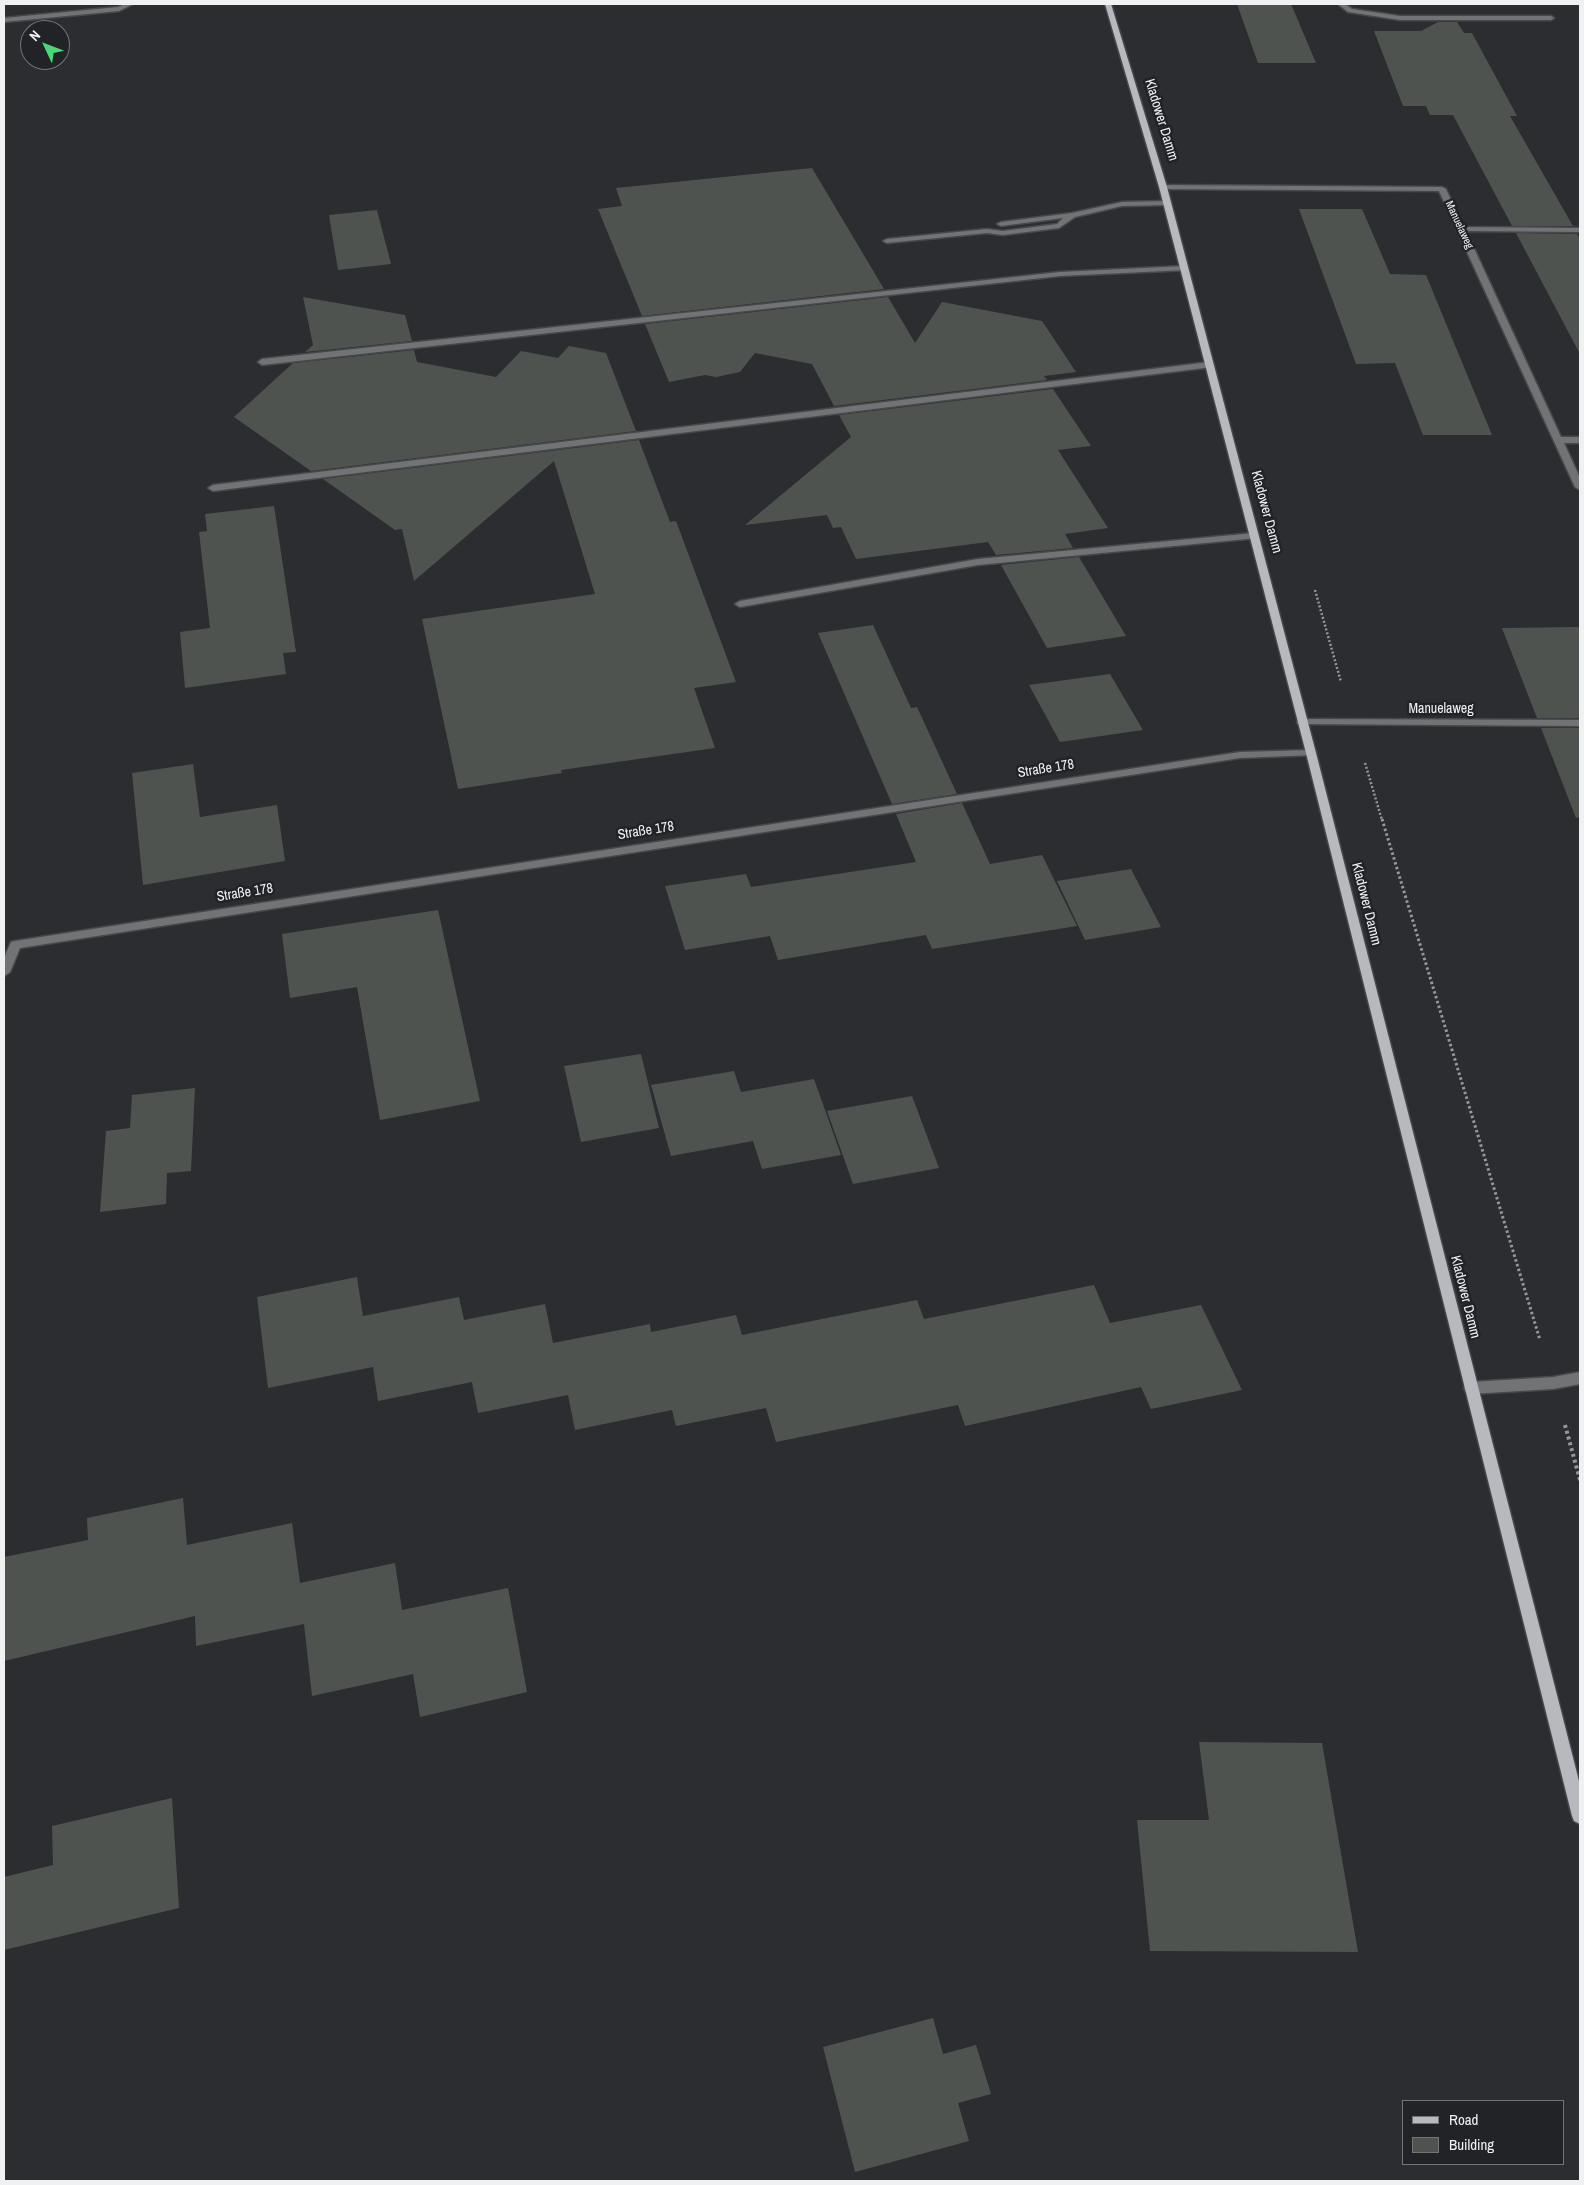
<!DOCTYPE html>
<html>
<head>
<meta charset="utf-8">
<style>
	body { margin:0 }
	#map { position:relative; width:1584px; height:2185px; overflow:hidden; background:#2b2d31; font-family:"Archivo Narrow",sans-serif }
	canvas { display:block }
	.frame { position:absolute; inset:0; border:5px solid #f0f1f3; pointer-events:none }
	.legend { position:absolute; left:1402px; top:2100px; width:162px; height:65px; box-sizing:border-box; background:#222327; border:1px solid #747579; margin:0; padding:6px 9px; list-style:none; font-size:15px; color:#f0f1f3 }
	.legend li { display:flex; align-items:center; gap:10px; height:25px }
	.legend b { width:25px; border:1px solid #747579 }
	.north { position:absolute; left:20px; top:20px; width:50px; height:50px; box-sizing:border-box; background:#222327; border:1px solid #747579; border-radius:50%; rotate:313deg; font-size:14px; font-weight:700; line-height:20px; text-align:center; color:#f0f1f3 }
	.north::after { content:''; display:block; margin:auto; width:18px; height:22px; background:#4bd677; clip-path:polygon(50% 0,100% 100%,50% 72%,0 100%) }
</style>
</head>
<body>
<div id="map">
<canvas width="1584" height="2185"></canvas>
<div class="frame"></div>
<ul class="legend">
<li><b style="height:6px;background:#b8b9be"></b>Road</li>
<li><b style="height:14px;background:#4f534f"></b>Building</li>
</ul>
<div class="north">N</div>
</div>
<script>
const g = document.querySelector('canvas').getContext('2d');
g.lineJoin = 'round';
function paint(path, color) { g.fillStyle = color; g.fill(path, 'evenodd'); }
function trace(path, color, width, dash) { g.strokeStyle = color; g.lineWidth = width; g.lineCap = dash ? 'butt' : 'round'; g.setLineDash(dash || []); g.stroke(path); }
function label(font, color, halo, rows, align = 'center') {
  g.font = font + ' "Archivo Narrow",sans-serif'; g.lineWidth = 5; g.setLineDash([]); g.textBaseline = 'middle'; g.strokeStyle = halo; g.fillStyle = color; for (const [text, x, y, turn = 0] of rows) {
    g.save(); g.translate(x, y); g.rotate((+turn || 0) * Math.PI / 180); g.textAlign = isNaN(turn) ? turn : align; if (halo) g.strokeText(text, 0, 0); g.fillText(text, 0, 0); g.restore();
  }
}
paint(new Path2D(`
	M1237 4H1291L1316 63H1258Z
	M1438 22H1457L1464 33H1472L1517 116H1510L1573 226H1512L1453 115H1430L1426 106H1403L1374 31H1421Z
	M812 168 884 289 642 316 598 209 622 206 616 188Z
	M1299 209H1362L1390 274 1426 275 1492 435H1423L1395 363 1356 364Z
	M377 210 391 264 338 270 329 215Z
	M1516 233 1577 234 1580 239V354Z
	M303 297 405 315 412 341 305 352 313 345Z
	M888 297 915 343 942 302 1042 321 1076 372 1044 376 1047 380 834 406 812 364 755 353 740 372 716 377 705 375 669 382 645 324Z
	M569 346 606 353 636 431 311 471 234 417 293 363 414 350 417 362 496 377 521 351 558 358Z
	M1053 389 1091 446 1058 450 1108 528 1065 534 1073 548 996 555 988 542 856 559 841 527 833 528 827 515 745 525 851 437 839 415Z
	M639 440 670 522 676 521 736 682 694 688 715 748 561 770 562 773 458 789 422 619 595 594 554 461 414 581 402 529 395 530 323 479Z
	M274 506 296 652 283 653 286 674 185 688 180 632 210 628 199 532 207 531 205 514Z
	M1079 557 1126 636 1047 648 1001 565Z
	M873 625 911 708 917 707 957 794 892 804 818 633Z
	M1580 627V718H1537L1502 628Z
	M1110 674 1143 730 1060 742 1029 685Z
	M1541 728H1580V817L1576 818Z
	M193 764 200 817 277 805 285 861 143 885 132 773Z
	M962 803 990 864 1042 855 1077 926 932 949 926 935 778 960 770 936 685 950 665 886 746 874 751 887 916 862 896 814Z
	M1131 869 1161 927 1085 940 1057 881Z
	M438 910 480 1101 380 1120 357 987 290 998 282 934Z
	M641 1054 659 1128 581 1142 564 1066Z
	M734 1071 741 1092 814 1079 841 1155 762 1169 753 1141 671 1156 651 1085Z
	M195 1088 191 1171 167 1173 166 1204 100 1212 106 1131 130 1128 132 1095Z
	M912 1096 939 1168 853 1184 827 1111Z
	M357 1277 363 1316 459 1297 464 1320 545 1304 553 1343 650 1324 651 1332 736 1315 742 1335 917 1300 924 1319 1094 1285 1110 1323 1201 1305 1242 1390 1151 1409 1141 1387 965 1426 958 1405 776 1442 766 1408 676 1426 672 1410 575 1430 568 1395 478 1413 472 1382 378 1401 373 1367 268 1388 257 1297Z
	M183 1498 187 1545 292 1523 300 1583 395 1563 402 1610 508 1588 527 1692 420 1717 413 1674 312 1696 304 1624 196 1646 195 1616 4 1661V1557L88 1540 87 1518Z
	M1199 1742 1322 1743 1358 1952 1150 1951 1137 1820H1209Z
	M172 1798 179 1908 4 1950V1877L53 1865 52 1826Z
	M933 2018 943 2054 976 2045 991 2094 958 2103 969 2141 855 2172 823 2047Z`), '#4f534f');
const minor = new Path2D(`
	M125 4H133L119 11 4 22V18L118 7Z
	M1338 4H1345L1352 9 1400 16H1551L1554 18 1551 20H1400L1348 12Z
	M1160 185 1442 187 1446 189 1463 227 1580 228V232L1466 231 1561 437H1580V443H1564L1580 478V490L1575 487 1439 191 1163 189H1160Z
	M1167 201 1171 203 1170 205 1122 206 1075 217 1059 228 1003 235 987 233 887 243 883 241 887 239 987 229 1003 231 1057 224 1063 218 1001 226 997 224 1001 222 1072 213 1122 202Z
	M1184 266 1188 268 1187 270 1060 276 262 365 258 362 262 359 1060 272Z
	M1209 362 1212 363V367L213 491 208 488 213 485Z
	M1254 533 1257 534V538L978 565 740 607 735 604 740 601 978 559Z
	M1302 719 1580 720V726L1298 724 1297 722Z
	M1311 750 1315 751 1316 753 1315 755 1240 758 20 948 10 972 4 976V958L11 942 15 941 1240 752Z
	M1580 1372V1384L1553 1389 1471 1394 1466 1392 1464 1388 1466 1384 1471 1382 1553 1377Z`);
const major = new Path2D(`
	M1105 4H1111L1167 187 1316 753 1580 1785V1824L1574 1821 1572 1816 1306 753 1159 187Z`);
trace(minor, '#47484c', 3);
trace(major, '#47484c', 3);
trace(new Path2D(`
	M1315 590 1341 682
	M1365 763 1382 820`), '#96979a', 2.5, [2, 2]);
trace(new Path2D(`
	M1382 819 1540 1340`), '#96979a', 3, [2.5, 2.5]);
trace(new Path2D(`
	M1565 1425 1580 1480`), '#96979a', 4, [3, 3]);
paint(minor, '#727375');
paint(major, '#b8b9be');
label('11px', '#f0f1f3', '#222327', [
	["Manuelaweg",1459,225,65]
]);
label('14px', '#f0f1f3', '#222327', [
	["Kladower Damm",1161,120,73],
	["Kladower Damm",1266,512,75],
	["Manuelaweg",1441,709],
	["Straße 178",1046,769,-9],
	["Straße 178",646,831,-9],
	["Straße 178",245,893,-9],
	["Kladower Damm",1366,904,76],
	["Kladower Damm",1465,1297,76]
]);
</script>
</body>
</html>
